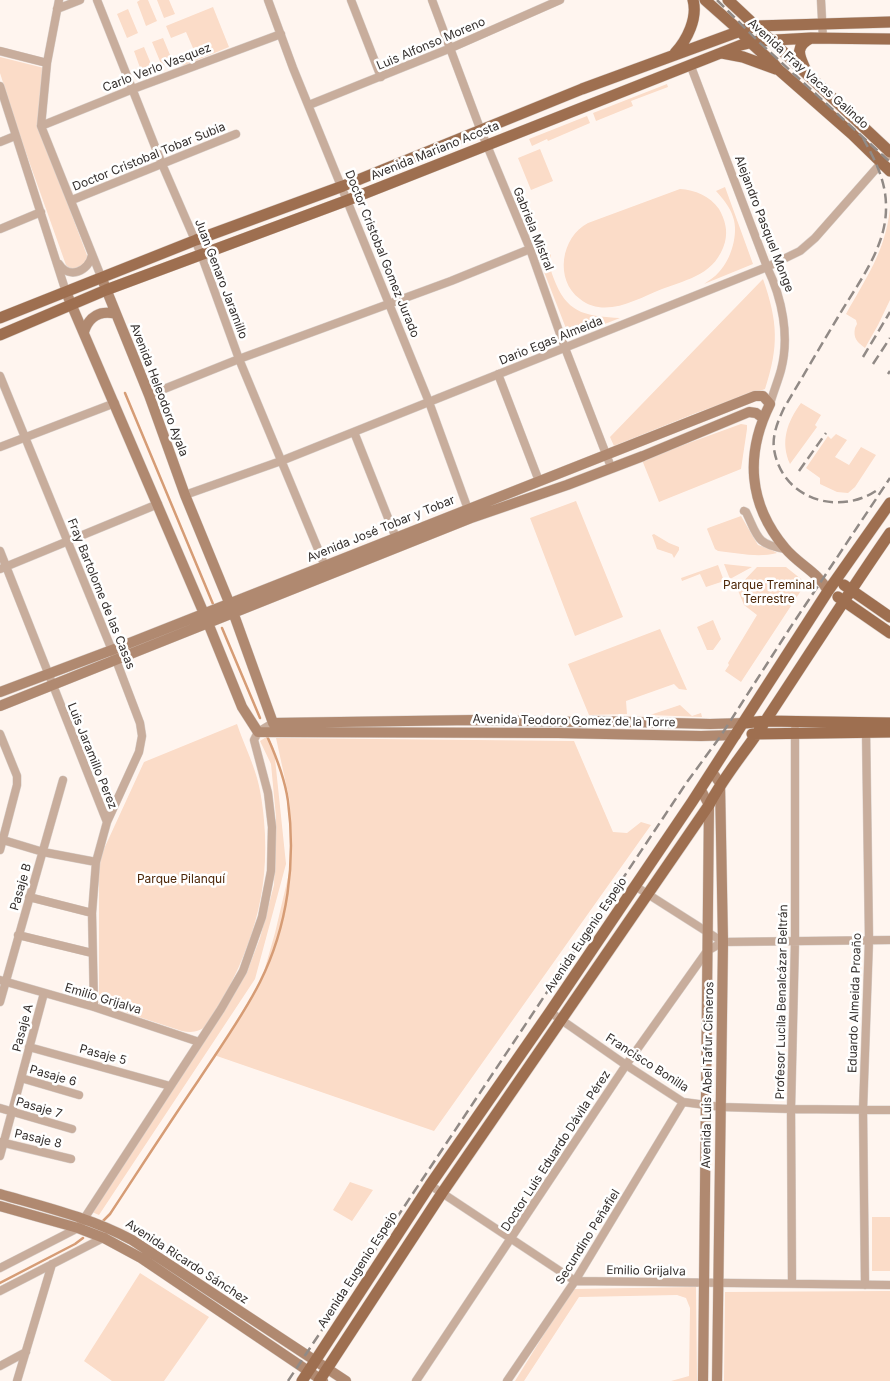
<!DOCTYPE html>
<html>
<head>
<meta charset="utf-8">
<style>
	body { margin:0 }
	canvas { display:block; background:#fff5ef }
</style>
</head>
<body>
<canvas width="890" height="1381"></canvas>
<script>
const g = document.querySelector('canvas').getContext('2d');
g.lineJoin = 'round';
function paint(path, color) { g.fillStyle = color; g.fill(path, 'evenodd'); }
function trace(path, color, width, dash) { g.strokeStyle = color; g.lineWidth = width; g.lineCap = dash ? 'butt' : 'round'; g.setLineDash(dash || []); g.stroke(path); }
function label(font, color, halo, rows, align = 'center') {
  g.font = font + ' Inter,sans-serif'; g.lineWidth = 5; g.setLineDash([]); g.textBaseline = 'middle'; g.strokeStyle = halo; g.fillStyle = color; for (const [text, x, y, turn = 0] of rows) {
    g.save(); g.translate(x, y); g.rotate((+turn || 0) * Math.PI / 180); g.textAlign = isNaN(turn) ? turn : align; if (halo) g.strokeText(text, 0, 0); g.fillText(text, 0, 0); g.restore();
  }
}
paint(new Path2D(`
	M140 0H148L157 21 146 26 137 2Z
	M157 0H169L175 14 164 18Z
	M213 7 229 47 183 66 181 61 196 55 186 32 171 38 166 26Z
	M128 9 138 33 127 38 117 14Z
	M163 38 173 62 162 66 152 42Z
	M144 47 154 71 143 76 134 51Z
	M0 57 44 68 38 125 88 258 86 267 71 270 66 265 20 136 0 73Z
	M667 84 668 87 631 101 633 106 596 121 593 113Z
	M587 116 590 123 548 141 547 139 532 146 529 139Z
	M540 149 553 181 531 190 518 158Z
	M725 187 753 264 704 284C709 280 715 277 719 272 731 260 739 233 733 217 730 207 723 199 716 191Z
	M680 189C695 190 710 196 719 209 725 220 728 230 725 242 716 274 689 279 662 289 637 299 605 319 580 299 554 280 561 237 588 223Z
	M890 209V300L878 325 865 348C857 342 853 338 855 328L857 324 856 320 846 314C866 278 885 252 890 209Z
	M551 254C548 266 552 274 556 284 569 315 589 316 620 318L574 336H569L539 259Z
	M763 279C778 322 779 346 765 389L696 413 614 446 610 437Z
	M801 403 821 415 815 425 817 427 790 464C780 442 787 422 801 403Z
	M741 424 747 425V429L741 469 659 502 642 460Z
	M836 434 847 440 835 457 849 465 861 447 876 455 855 487 848 493 837 492 820 484V478L806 468 828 436 831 439Z
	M576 501 623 617 575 636 530 518Z
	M741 516 758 545 770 549 777 553C758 558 737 553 718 551L715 549 707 529 708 528Z
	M654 534 669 543 679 547V550L674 558 672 554 657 549 652 535Z
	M724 564 752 567 730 579Z
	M718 565 724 581 706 587 700 574 682 581 681 578Z
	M757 567H786L806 583 741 682 725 671 729 665 728 663 757 615 744 605 737 588Z
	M713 620 721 639 713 650H707L697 627Z
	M660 629 687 690 679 689 674 684 626 701 627 714 589 715 568 664Z
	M680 705 692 716 701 713 702 717 650 715Z
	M237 724C243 742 252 760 257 778 262 796 264 816 265 835 268 908 245 963 208 1025 199 1032 192 1033 182 1031L99 1004V866L103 851 144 762Z
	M268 736 274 749 286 864 255 979 99 1215 92 1212 200 1048 247 972 260 938 274 885 276 817 271 764 260 741Z
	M276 738 574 741 613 832 627 833 641 822 651 825 434 1131 214 1055 261 982 275 933 290 869V802Z
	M350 1182 373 1190 352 1221 333 1210Z
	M872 1217H890V1271H872Z
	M140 1273 209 1317 164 1381H112L84 1361Z
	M696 1287 697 1381H671L689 1376 690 1308 686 1298 677 1295 579 1297 524 1381H515L572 1289Z
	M890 1291V1381H724L725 1292Z`), '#fbdcc8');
trace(new Path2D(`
	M125 393 213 604
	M222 628 260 718
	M103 1221 110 1214C139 1170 168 1125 198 1081 219 1049 243 1016 260 982 288 926 296 862 288 801 285 780 276 756 267 736
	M0 1283 75 1244 83 1238`), '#d69c75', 2.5);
const street = new Path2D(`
	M59 0 47 63 41 126 102 279
	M97 0 162 164 201 254 239 359 325 566
	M268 0 293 68 429 402 469 512
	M351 0 381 77
	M432 0 481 131 530 249 565 348 611 467
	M821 0 823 39
	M57 9 80 0
	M0 51 47 63
	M690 64 767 267C782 298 790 336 781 370 778 381 773 393 770 404
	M0 86 66 292
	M309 105 451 48 560 0
	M41 126 133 89 281 34
	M0 142 15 136
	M72 200 236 134
	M0 229 41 212
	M59 264C69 280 89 271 92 255
	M498 374 539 481
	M0 376 116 660 140 723 142 736 139 752 107 822 96 862 92 913 94 1007
	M149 395 239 359 451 281 530 249
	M354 432 396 538
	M0 447 115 403
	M185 495 281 461 767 267 800 251 815 238 890 153
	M744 511 746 512C758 537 756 544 785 549
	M0 551 107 822
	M0 569 158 504
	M0 734 17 776V785L0 850
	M0 839 43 852 96 862
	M635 886 723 942 890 940
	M29 897 92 913
	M18 935 92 953
	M0 980 94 1007 199 1042
	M0 1002 63 780
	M550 1012 626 1065 683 1102 721 1107 791 1109 890 1110
	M29 1047 170 1086
	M21 1078 79 1095
	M0 1108 72 1129
	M0 1142 71 1159
	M0 1156 44 993
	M430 1185 575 1281 890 1285
	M0 1268 78 1228 221 1009 243 971 262 917 271 871 272 827 268 793 254 740 258 732 273 723
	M792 1283 791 1109 795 941V729
	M865 1285 863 1110 869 940 866 730
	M0 1291 105 1237
	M0 1366 26 1352
	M17 1381 52 1264
	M416 1381 626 1065 707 951 723 942
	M507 1381 575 1281 683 1102`);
const secondary = new Path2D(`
	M102 279 149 395 185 495 233 612 273 723 474 720 582 722 595 721 710 724 745 723
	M66 292 208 623 242 707 258 732 558 733 701 736 736 735
	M84 332C89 316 100 310 116 314
	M0 692 112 650 755 396H763L770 404C745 454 748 504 785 548 799 565 817 571 828 591
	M0 706 471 518 567 485 643 456 749 412 756 413 763 418
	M712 772 720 783 723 942 717 1381
	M701 790 709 805 703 1381
	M0 1194C45 1207 91 1218 132 1240L346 1381
	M0 1206 78 1228 104 1238 141 1258 323 1381`);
const primary = new Path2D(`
	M705 0 740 31 750 42 773 63 779 70 852 134 890 171
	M728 0 890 152
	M675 53C687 40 698 18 693 0
	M722 53 743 57 776 69
	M806 71C800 57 793 47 811 38
	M0 318 196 240 343 186 582 89 732 34 756 26 890 22
	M0 335 106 290 348 200 741 45 758 41 811 38 890 39
	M844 585 890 617
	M838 597 890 633
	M745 723 766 721 890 723
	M752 734 890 732
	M302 1381 430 1185 550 1012 692 802 828 591 890 503
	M319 1381 442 1193 709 805C725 774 748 749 766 720 807 658 847 595 890 533`);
trace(street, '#dad1cc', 9);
trace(secondary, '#dad1cc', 11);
trace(primary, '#dad1cc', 12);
trace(street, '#c8ad9c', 8);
trace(secondary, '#b08970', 10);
trace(primary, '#9e6f50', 11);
trace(new Path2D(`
	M717 0 758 41 890 162
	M863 138C875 160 886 181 886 206 887 247 858 283 838 317 820 347 802 378 784 408 778 421 772 435 774 449 782 501 842 517 880 488
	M863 357 890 312
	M873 364 890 338
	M888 374 890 371
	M799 471 826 433
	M288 1381 687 782 720 737 790 628 890 478`), '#918a86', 2.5, [10, 5]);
label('12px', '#342f2d', '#fff', [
	["Luis Alfonso Moreno",431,44,-23],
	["Carlo Verlo Vasquez",157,68,-21],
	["Avenida Fray Vacas Galindo",808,74,42],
	["Avenida Mariano Acosta",435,151,-22],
	["Doctor Cristobal Tobar Subia",149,157,-22],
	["Alejandro Pasquel Monge",764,224,69],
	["Gabriela Mistral",533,229,68],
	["Doctor Cristobal Gomez Jurado",382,254,68],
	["Juan Genaro Jaramillo",221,279,69],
	["Dario Egas Almeida",551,341,-22],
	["Avenida Heleodoro Ayala",159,390,69],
	["Avenida José Tobar y Tobar",381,529,-22],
	["Fray Bartolome de las Casas",101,594,68],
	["Avenida Teodoro Gomez de la Torre",574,721,1],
	["Luis Jaramillo Perez",92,756,68],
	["Pasaje B",21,887,-74],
	["Avenida Eugenio Espejo",586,935,-56],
	["Emilio Grijalva",103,999,17],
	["Profesor Lucila Benalcázar Beltrán",782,1002,-89],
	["Eduardo Almeida Proaño",855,1003,-88],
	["Pasaje A",23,1028,-75],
	["Pasaje 5",103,1055,15],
	["Francisco Bonilla",647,1063,33],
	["Avenida Luis Abel Tafur Cisneros",708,1075,-89],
	["Pasaje 6",53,1076,16],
	["Pasaje 7",39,1108,16],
	["Pasaje 8",38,1139,13],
	["Doctor Luis Eduardo Dávila Pérez",556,1151,-57],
	["Secundino Peñafiel",588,1237,-58],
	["Avenida Ricardo Sánchez",187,1262,33],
	["Avenida Eugenio Espejo",358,1270,-57],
	["Emilio Grijalva",646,1271,1]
]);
label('12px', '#4c2607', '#fff', [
	["Parque Treminal",769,585],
	["Terrestre",769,599],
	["Parque Pilanquí",181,879]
]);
</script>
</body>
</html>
